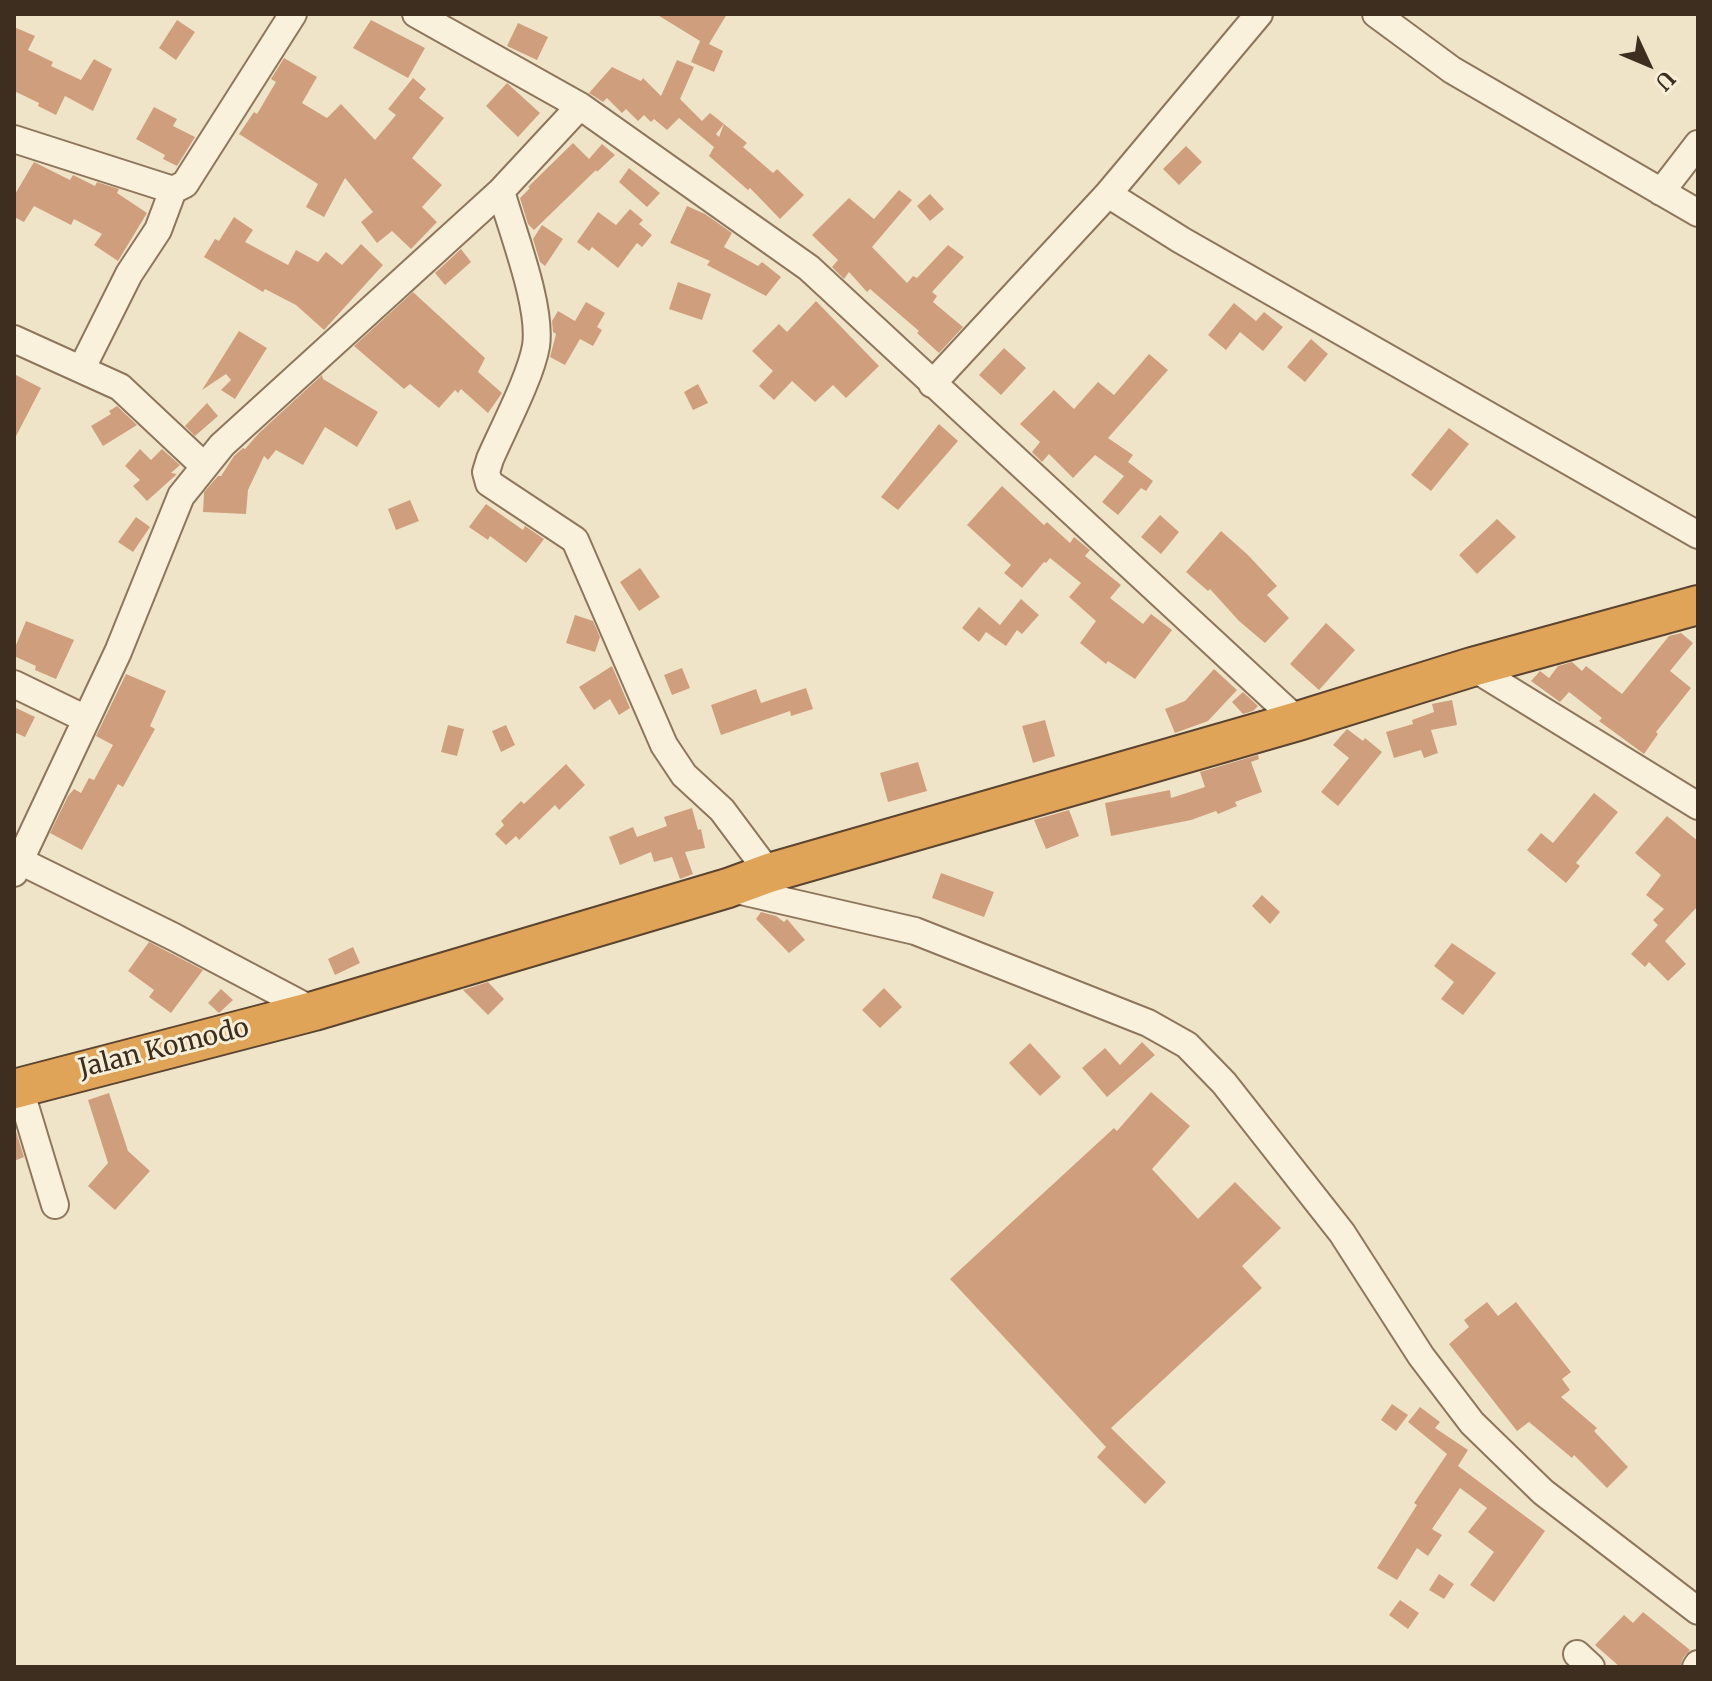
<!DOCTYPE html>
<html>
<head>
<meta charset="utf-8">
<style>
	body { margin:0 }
	#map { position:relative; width:1712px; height:1681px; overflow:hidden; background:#f0e4c8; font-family:Merriweather,serif }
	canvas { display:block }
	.frame { position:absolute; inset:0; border:16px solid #3d2e20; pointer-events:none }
	.north { position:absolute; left:1608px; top:24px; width:80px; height:80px; -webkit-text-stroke:6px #f7eed8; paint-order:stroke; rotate:134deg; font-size:22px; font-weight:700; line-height:32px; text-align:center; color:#3d2e20 }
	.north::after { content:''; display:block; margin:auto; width:28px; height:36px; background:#3d2e20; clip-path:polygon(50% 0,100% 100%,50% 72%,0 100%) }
</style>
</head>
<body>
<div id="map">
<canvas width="1712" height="1681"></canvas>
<div class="frame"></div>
<div class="north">U</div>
</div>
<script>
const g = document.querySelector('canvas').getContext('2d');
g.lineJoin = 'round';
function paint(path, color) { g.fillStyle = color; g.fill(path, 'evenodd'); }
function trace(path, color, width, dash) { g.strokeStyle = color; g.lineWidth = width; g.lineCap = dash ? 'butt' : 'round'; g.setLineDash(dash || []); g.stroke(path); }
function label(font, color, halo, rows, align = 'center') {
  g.font = font + ' Merriweather,serif'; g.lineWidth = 6; g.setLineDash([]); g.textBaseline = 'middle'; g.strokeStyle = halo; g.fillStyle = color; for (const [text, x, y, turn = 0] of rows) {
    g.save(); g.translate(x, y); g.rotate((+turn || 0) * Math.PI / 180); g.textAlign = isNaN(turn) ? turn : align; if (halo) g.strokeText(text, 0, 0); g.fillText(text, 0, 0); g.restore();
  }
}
paint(new Path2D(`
	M656 14H727L709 44 723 51 714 72 691 62 700 41Z
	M177 20 195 32 176 60 159 48Z
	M371 20 425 48 408 78 353 48Z
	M518 23 548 37 537 60 507 46Z
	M14 27 35 36 28 50 53 62 51 66 81 80 94 59 112 69 93 111 65 96 56 115 38 106 39 103 14 91Z
	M284 58 317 77 302 103 327 118 341 104 375 140 396 115 388 109 413 78 426 89 419 98 444 118 412 158 442 185 422 207 437 222 411 249 392 231 377 243 361 222 373 212 345 178 324 217 306 207 318 184 239 134 254 112 257 114 276 82 271 79Z
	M677 60 694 67 680 99 702 121 710 113 724 124 716 134 719 137 724 124 747 143 743 147 773 173 777 169 804 195 780 219 750 188 748 190 709 156 714 147 679 118 667 130 654 119 651 122 644 115 638 121 626 109 622 113 607 98 603 102 589 93 612 67 641 81 643 78 661 96Z
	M507 83 540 113 518 137 486 106Z
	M154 107 177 119 173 126 195 137 177 166 163 159 165 155 136 139Z
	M573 143 589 159 602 144 615 155 597 172 596 170 534 230 528 224 520 198 530 188 528 187Z
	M1186 146 1202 162 1179 185 1163 169Z
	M34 162 70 180 73 175 95 186 97 182 119 189 117 193 147 213 118 261 94 245 102 234 74 219 71 225 34 206 24 222 14 217V196Z
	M629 168 660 193 647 207 619 182Z
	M899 190 912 200 872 247 907 283 913 276 917 278 948 245 964 257 932 292 937 296 933 302 963 327 939 353 917 333 919 331 870 289 867 292 849 272 844 279 832 267 838 260 812 235 849 198 874 219Z
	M930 194 944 209 930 221 917 206Z
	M687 206 705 214 732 233 724 247 758 266 762 262 781 277 766 296 707 265 710 261 670 243Z
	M630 209 643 220 639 224 652 235 642 247 637 243 618 268 592 247 589 251 577 242 598 212 616 225Z
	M234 217 253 230 245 242 288 265 296 250 318 262 326 252 342 265 361 244 383 265 324 330 296 305 265 289 263 292 204 257 215 239 219 241Z
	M542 225 563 239 545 266 540 262 533 239Z
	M461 249 471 262 445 285 435 273Z
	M678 282 711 294 702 320 669 309Z
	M413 292 485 358 478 372 502 393 488 413 461 389 458 393 455 390 439 408 410 384 404 389 354 346Z
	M816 301 879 366 846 398 833 385 815 402 792 381 774 400 759 386 773 371 752 351 779 324 787 332Z
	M586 302 605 313 597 327 602 330 593 346 580 339 565 365 550 357 556 334 553 332 552 321 558 311 575 321Z
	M1234 303 1256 321 1264 312 1283 327 1263 351 1240 332 1226 350 1208 335Z
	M239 331 267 348 235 399 221 390 231 380 226 374 202 390Z
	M1311 339 1328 354 1305 382 1287 367Z
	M1004 348 1026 368 1001 395 979 375Z
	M1149 354 1168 370 1108 438 1133 455 1128 462 1153 481 1146 491 1141 488 1118 515 1102 502 1124 476 1095 455 1073 478 1049 454 1042 462 1032 452 1040 442 1020 424 1054 390 1074 409 1098 382 1114 395Z
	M14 374 41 388 14 440Z
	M322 375 323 379 378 412 357 447 325 427 303 465 276 450 268 460 264 456 248 490 246 514 203 512 204 492 218 476H221L234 456 243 448 245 449 259 433Z
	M698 384 708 403 693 410 684 392Z
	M207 403 218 416 195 436 185 426Z
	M117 406 137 425 103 446 91 426 111 414 109 411Z
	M939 424 958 441 898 510 881 497Z
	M1449 428 1469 444 1431 491 1411 475Z
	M140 449 151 460 162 449 180 465 171 473 177 474 147 501 133 486 140 480 125 466Z
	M1002 486 1044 525 1047 522 1070 543 1074 537 1090 550 1085 556 1121 585 1110 598 1143 624 1151 614 1172 630 1135 679 1108 661 1106 664 1080 643 1096 621 1069 597 1081 583 1050 558 1046 563 1044 562 1022 588 1004 573 1011 565 967 525Z
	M410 500 419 521 396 530 388 509Z
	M486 504 523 530 525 526 544 539 526 563 490 536 488 540 469 527Z
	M1160 515 1179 532 1161 554 1141 537Z
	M136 517 150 527 133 552 118 542Z
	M1497 519 1516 537 1477 574 1459 555Z
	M1221 531 1248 555 1277 586 1267 595 1289 618 1265 643 1239 621 1210 589 1208 591 1186 572Z
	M640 568 660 597 639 611 620 582Z
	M1021 599 1039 615 1022 634 1017 630 1006 646 986 632 979 642 962 628 979 607 1000 625Z
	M575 615 593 621 600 637 595 652 566 643Z
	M26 621 74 640 56 679 35 670 36 666 14 656V650Z
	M1326 623 1355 650 1319 690 1290 664Z
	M1681 633 1693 643 1670 671 1691 688 1656 732 1658 734 1644 754 1599 721 1602 718 1569 692 1560 702 1531 681 1540 671 1549 678 1558 666 1572 662 1582 671 1586 666 1622 694 1669 636Z
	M612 666 630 708 619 715 610 699 594 710 579 687Z
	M682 668 690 688 672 695 664 675Z
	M1214 669 1237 690 1208 721 1175 733 1165 709 1185 701Z
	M126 674 166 691 150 726 155 729 123 787 118 784 82 850 50 833 68 796 74 789 81 793 89 778 94 780 113 745 96 736Z
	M806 688 813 709 791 716 790 711 721 735 711 705 756 689 761 703Z
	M1243 692 1258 706 1253 711 1243 714 1232 702Z
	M1452 700 1457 725 1431 730 1438 753 1424 758 1421 750 1394 758 1386 732 1413 724 1412 720 1434 712 1432 704Z
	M14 707 35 717 25 737 14 732Z
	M1045 720 1055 756 1033 763 1022 726Z
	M448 725 464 729 457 756 441 752Z
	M506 725 515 745 501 752 492 731Z
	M1347 729 1363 741 1365 738 1382 752 1338 806 1321 792 1349 758 1333 745Z
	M1258 755 1259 759 1251 762 1262 792 1235 802 1237 806 1218 814 1216 811 1191 820 1111 836 1105 803 1170 790 1171 798 1205 787 1200 772Z
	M918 762 927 791 888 802 880 773Z
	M566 764 585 785 559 810 555 805 519 840 516 836 506 845 495 834 504 825 501 821 521 801 524 804Z
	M1594 793 1618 812 1576 863 1580 866 1566 883 1527 850 1541 833 1553 843Z
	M692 808 698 830 701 829 705 848 685 852 693 874 680 879 672 857 654 862 651 852 620 865 609 837 633 827 637 837 667 826 664 817Z
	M1069 810 1079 836 1046 849 1034 820Z
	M1667 816 1698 841V906L1665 941 1686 964 1668 981 1649 962 1645 967 1631 954 1658 925 1653 920 1664 909 1646 895 1661 875 1635 853Z
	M941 873 994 892 984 917 932 898Z
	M1262 895 1280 912 1270 924 1252 906Z
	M761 912 776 916 784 922 787 919 805 940 789 953 756 919Z
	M149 942 203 970 171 1013 149 997 154 990 128 971Z
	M1452 943 1496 973 1463 1015 1441 999 1454 982 1434 966Z
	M353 947 360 963 335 975 328 959Z
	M488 982 504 999 488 1015 463 990Z
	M884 988 902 1007 880 1028 862 1010Z
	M221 989 233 1000 219 1013 208 1003Z
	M1142 1042 1155 1055 1107 1097 1082 1068 1105 1048 1120 1065Z
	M1030 1043 1061 1077 1040 1096 1009 1063Z
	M1151 1092 1190 1126 1152 1169 1198 1219 1235 1182 1281 1228 1242 1266 1262 1288 1111 1428 1166 1482 1145 1504 1097 1457 1106 1447 950 1279 1114 1128 1117 1131Z
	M109 1093 128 1151 150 1171 115 1210 88 1186 108 1163 88 1100Z
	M14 1125 24 1157 14 1161Z
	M1487 1302 1498 1316 1516 1302 1571 1372 1562 1379 1570 1390 1561 1397 1597 1428 1594 1431 1628 1467 1607 1488 1574 1455 1572 1458 1529 1422 1517 1431 1449 1344 1469 1327 1464 1320Z
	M1392 1404 1408 1415 1396 1431 1381 1420Z
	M1420 1407 1440 1422 1435 1428 1468 1450 1458 1466 1545 1531 1494 1602 1470 1585 1494 1552 1468 1532 1487 1508 1460 1488 1432 1529 1442 1535 1428 1556 1417 1548 1397 1580 1377 1568 1417 1505 1414 1503 1447 1454 1408 1422Z
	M1439 1574 1454 1584 1444 1599 1429 1590Z
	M1400 1600 1419 1613 1408 1629 1389 1615Z
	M1643 1612 1690 1650 1683 1658 1680 1667H1620L1595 1645 1624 1615 1633 1623Z`), '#cf9f7d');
const minor = new Path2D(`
	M416 14 580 106 809 268 1298 721
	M1376 14 1452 70 1698 213
	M14 139 173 190 185 184 190 176 293 14
	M501 191C512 231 542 306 536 346 531 376 503 429 490 459L486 472 489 483 575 540 664 745 684 775 722 810 769 873
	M1661 192 1698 144
	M1108 194 1259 14
	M14 339 120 387 203 465
	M82 368 129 274 158 230 173 190
	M932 384 1108 194 1181 240 1698 535
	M1472 667 1698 806
	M14 684 86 719
	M14 858 174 937 314 1011
	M14 873 118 652 181 496 222 445 501 191 580 106
	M728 888 915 931 1148 1023 1187 1045 1224 1083 1342 1233 1421 1356 1472 1423 1543 1492 1698 1611
	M19 1086 55 1205
	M1577 1654 1591 1667
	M1696 1667 1698 1664`);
const highway = new Path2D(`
	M14 1089 314 1011 728 888 769 873 1298 721 1472 667 1698 605`);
trace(minor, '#8d765c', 30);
trace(highway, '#5b4430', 42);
trace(minor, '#faf1dc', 26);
trace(highway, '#e0a458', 38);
label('26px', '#3d2e20', '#f7eed8', [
	["Jalan Komodo",164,1049,-14]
]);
</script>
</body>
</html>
